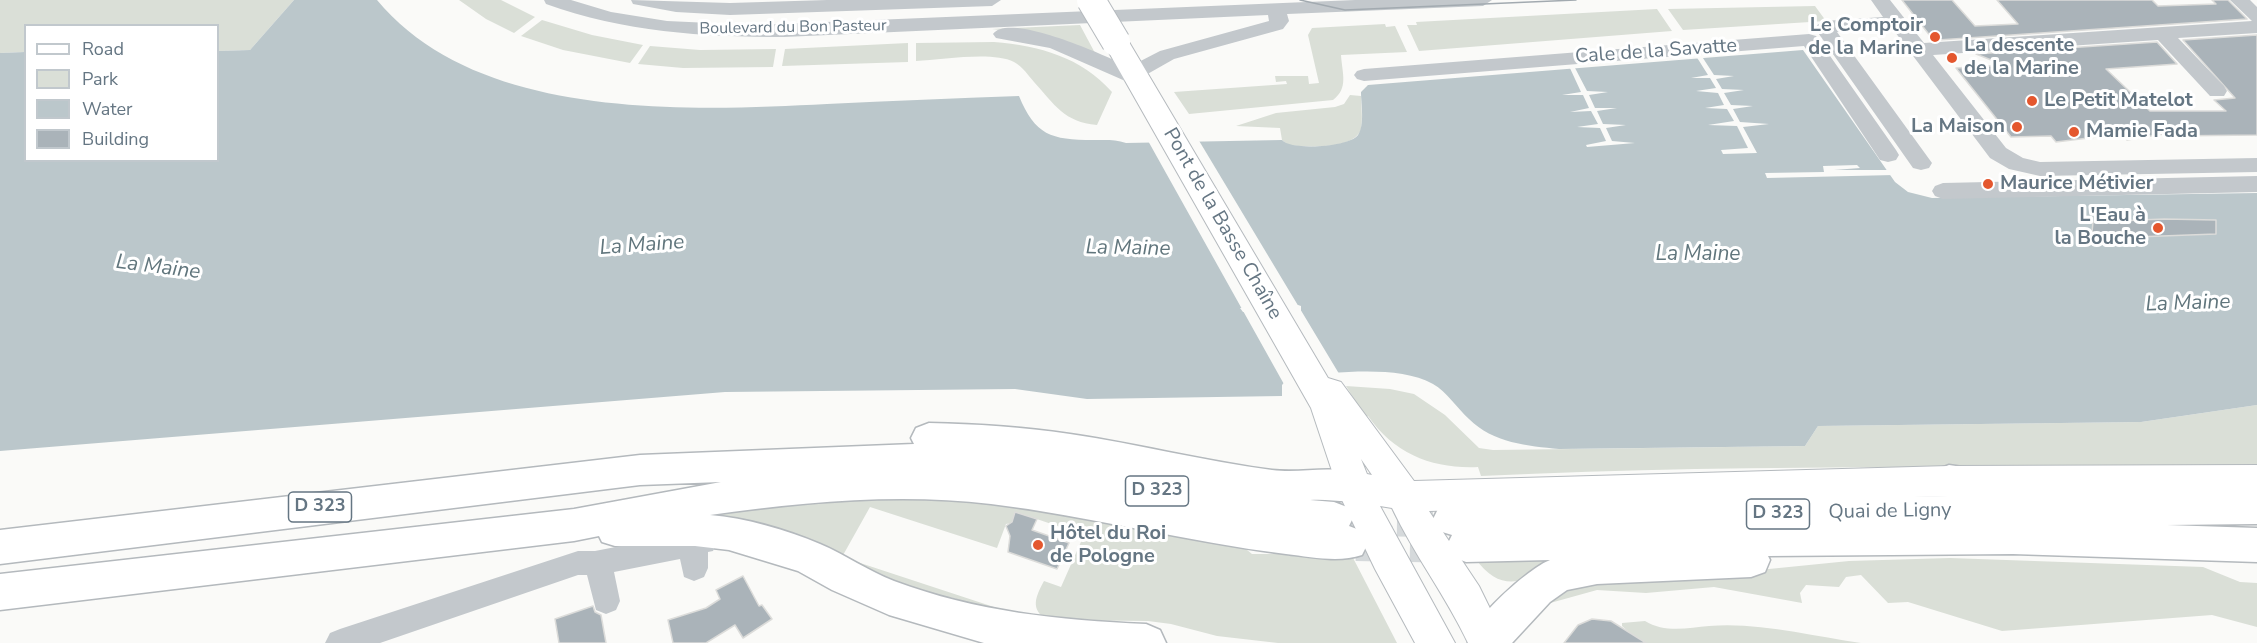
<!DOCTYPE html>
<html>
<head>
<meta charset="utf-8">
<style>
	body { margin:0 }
	#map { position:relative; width:2257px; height:643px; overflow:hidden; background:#fafaf8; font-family:"Nunito Sans",sans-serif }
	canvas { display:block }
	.legend { position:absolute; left:24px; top:24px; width:195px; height:138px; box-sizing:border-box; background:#fff; border:2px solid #c1c8cd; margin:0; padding:8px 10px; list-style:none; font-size:18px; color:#657683 }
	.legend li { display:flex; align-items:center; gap:12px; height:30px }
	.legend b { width:30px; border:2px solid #c1c8cd }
</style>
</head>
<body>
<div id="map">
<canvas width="2257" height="643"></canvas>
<ul class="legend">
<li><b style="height:8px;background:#fff"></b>Road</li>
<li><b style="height:16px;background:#dadfd7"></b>Park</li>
<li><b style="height:16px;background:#bbc7cb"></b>Water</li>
<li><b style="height:16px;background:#aab3b9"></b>Building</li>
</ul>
</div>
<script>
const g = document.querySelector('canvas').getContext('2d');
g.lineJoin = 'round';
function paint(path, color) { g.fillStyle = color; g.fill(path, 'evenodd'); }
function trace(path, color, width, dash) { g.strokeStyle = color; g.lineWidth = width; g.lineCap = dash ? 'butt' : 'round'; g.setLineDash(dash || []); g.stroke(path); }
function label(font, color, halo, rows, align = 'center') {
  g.font = font + ' "Nunito Sans",sans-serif'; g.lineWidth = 6; g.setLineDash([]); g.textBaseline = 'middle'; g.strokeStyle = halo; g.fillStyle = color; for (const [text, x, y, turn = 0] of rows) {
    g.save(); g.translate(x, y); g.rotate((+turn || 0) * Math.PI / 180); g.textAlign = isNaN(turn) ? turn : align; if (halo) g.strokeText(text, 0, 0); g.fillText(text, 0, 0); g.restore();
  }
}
paint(new Path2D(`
	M0 0H294L250 50 218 51V26H26L25 52 0 53Z
	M459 0H501L535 17 514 33 486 19Z
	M1815 6 1826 21 1683 30 1668 9Z
	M1657 9 1672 31 1419 51 1407 25H1417L1416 22Z
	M542 20 592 35 643 45 630 63 563 50 521 36Z
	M1385 24 1386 27 1395 26 1407 52 1341 55C1342 73 1349 88 1333 100L1189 114 1174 92 1287 84 1286 81 1276 82 1275 76H1308L1309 84 1319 83 1308 35 1312 28Z
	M1080 25 1095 53 1011 31 992 29Z
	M994 42C1040 46 1081 57 1112 92L1097 125C1064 122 1055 105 1034 82 1028 75 1023 67 1014 62 992 51 942 60 916 61V43Z
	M908 43V62L782 66 785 49Z
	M650 46 700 50 776 49 773 67 683 68 638 64Z
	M1350 95 1361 96C1361 106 1363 119 1361 129 1355 150 1306 147 1288 145L1282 140 1280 128 1236 126 1276 113 1335 107 1344 104Z
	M1346 386 1390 389 1414 394 1445 415 1479 448 1493 450 1805 446 1818 426 2141 422 2257 405V470C1998 467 1739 464 1481 476L1478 467C1434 469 1395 455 1368 416L1365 417Z
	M908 496 1016 505 1241 545 1252 554H1351L1397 643H1278L1217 636 1171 624 1148 621 1048 620C1029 610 1036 596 1044 581L1061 587 1084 535 1016 512 1012 523 1006 524 997 548 870 507 842 557 1000 609 998 612 950 597 932 598 687 517 804 501Z
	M1572 556C1535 574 1506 602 1475 558Z
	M1950 558 2203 567 2240 582 2257 583V627L2212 615 2002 631 1908 602 1888 603 1861 575 1846 577 1839 587 1806 585 1800 593 1802 603 1714 587 1646 593 1597 590 1543 605 1566 582 1709 575 1849 561Z
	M1645 621C1664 633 1688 628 1709 626 1759 622 1811 636 1861 643H1641L1622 626V623Z`), '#dadfd7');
paint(new Path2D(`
	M294 0H377C477 121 687 111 827 104 891 101 955 98 1019 96 1035 135 1051 140 1093 140 1104 140 1115 139 1126 143L1282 140C1291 151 1350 147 1358 135 1365 125 1361 104 1361 92L1368 85 1803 50 1895 182 1908 192 1932 198 2257 193V405L2141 422 1818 426 1805 446 1559 449C1528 446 1493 443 1469 419 1457 408 1447 392 1433 384 1396 364 1336 374 1296 375L1289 377 1282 385V396L1087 399 1015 389 725 392 0 451V53L25 52 26 160H218V51L250 50ZM1298 305 1301 306V311L1243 312 1240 308Z`), '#bbc7cb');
paint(new Path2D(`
	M1701 55 1714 75 1734 76 1716 79 1722 89 1744 90 1724 93 1731 105 1753 106 1733 109 1740 122 1769 124 1743 127 1757 153 1723 154 1721 150 1748 148 1737 126 1708 125 1734 121 1727 109 1705 108 1724 105 1718 93 1696 91 1716 88 1710 78H1691L1708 75 1696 56Z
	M1569 66H1574L1587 91 1608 92 1589 95 1595 108H1617L1597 111 1603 124 1626 125 1606 128 1612 141 1635 143 1587 147 1586 145 1606 141 1600 128 1577 127 1598 124 1591 111 1570 112 1589 108 1583 95H1562L1581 92Z
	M1147 139H1198L1341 377 1296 378 1285 386Z
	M1857 165 1860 168 1834 170H1891L1894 175 1767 178 1765 173 1824 172 1823 166Z`), '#fafaf8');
const building = new Path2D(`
	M1902 0H1952L1975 26 2018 24 1997 0H2152L2158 6 2216 4 2212 0H2228L2247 19 1938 40 1931 37Z
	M2257 35V135L2166 136 2164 134 2127 140 2121 134 2056 142 2051 136 2011 137 1956 68 2004 65 1976 54 2157 42 2177 64 2106 69 2150 111H2226L2214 100 2235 98 2183 40Z
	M2164 219 2216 220V234L2135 237 2092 232 2093 222Z
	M1015 512 1037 519 1032 530 1069 543 1057 569 1008 552 1010 536 1006 526 1012 522Z
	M743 576 759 606 762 605 772 619 743 638 735 625 706 643H673L668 620 706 608 720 599 716 590Z
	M593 606 595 612 601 615 606 643H559L555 619Z
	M1592 619 1611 621 1646 643H1564L1578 625Z`);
paint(building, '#aab3b9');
trace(building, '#dcdcda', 1.5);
trace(new Path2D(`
	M1343 518 1441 519
	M1356 543 1455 545`), '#d5d9db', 36, [36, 18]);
const major = new Path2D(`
	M1116 34 1125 36 1129 42 1328 378 1341 382 1414 481 1949 466 2257 465V495L1949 496 1429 511 1479 586 1507 643H1468C1446 596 1414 555 1392 508L1380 506 1455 643H1415L1375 569 1341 498 1311 408 1103 42 1107 36ZM1361 459 1372 475 1367 474Z`);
const highway = new Path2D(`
	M929 423C976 424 1023 427 1070 434 1138 444 1204 461 1272 470 1307 474 1329 463 1367 476L1372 487 1367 498C1348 505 1330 498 1310 500L1334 502 1347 507 1353 518 1349 526 1362 531 1368 543 1362 555C1339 563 1311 557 1286 554 1187 542 1090 516 991 504 898 493 802 502 710 515 746 518 787 530 820 544 846 555 868 571 894 581 977 612 1059 620 1146 624L1160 630 1166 643H984L889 615 832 590 798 571 729 550 695 546H615L602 542 599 536 574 541 0 610V574L574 509 721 482 640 485 0 564V530L640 455 914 444 911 438 916 428Z
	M1949 465 2031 477 2044 482 2049 495 2257 492V524L2167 525 2257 528V562L2013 554 1768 556 1770 560 1765 572 1751 577 1597 584 1567 590 1550 602 1512 643H1468C1469 621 1529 568 1550 560L1466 562 1453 557 1447 545 1452 535 1439 531 1433 519 1439 507 1452 503 1948 496 1936 492 1931 481 1936 470Z`);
trace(major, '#b5babe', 2);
trace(highway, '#b4b9bd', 3);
paint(new Path2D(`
	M544 0H571L611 12 667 21 754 25 1355 0H1492L1483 6 1287 14 1289 21 1283 29 1174 59 1144 76 1149 81 1146 86 1139 87 1050 48 996 38 993 34C1009 11 1109 57 1129 67L1160 51 1269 21 1268 15 784 37C702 37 624 32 546 4Z
	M631 0 730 3 827 0H1001L992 6 730 15 676 12 633 4Z
	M1871 0H1890L1924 43 2252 21 2230 0H2250L2257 7V33L2178 38 2224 86 2227 91 2224 96H2210L2158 40 1933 55 2006 148 2023 158 2040 162 2257 158V172L2040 176 2009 169 1990 158 1892 28 1837 32 1932 163 1929 168 1921 170 1913 168 1814 27 1824 21 1883 17Z
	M1809 34 1816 36 1896 150 1899 155 1896 160 1888 162 1880 160 1804 46 1364 81 1357 79 1354 75 1357 71 1364 69Z
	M2257 176V192L1943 199 1935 196 1932 191 1935 186 1943 183Z
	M703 530 713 533 717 542 713 551 708 552V568L704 577 694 581 684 577 680 559 614 572 620 601 616 610 606 614 596 610 587 575H578L380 643H325L330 633 340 629 578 551H595Z`), '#c3c8cc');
paint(major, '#fff');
paint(highway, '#fff');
trace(new Path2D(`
	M1300 0 1345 10 1576 0`), '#a2aab0', 1.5);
const majorBridge = new Path2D(`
	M1091 0 1116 42`);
trace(majorBridge, '#b5babe', 30, []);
trace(majorBridge, '#fff', 28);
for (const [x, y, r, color] of [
	[1935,37,6,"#e4572e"],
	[1952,58,6,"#e4572e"],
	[2032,101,6,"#e4572e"],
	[2017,127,6,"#e4572e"],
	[2074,132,6,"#e4572e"],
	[1988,184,6,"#e4572e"],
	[2158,228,6,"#e4572e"],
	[1038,545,6,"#e4572e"]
]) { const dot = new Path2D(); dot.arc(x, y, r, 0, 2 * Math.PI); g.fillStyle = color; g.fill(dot); trace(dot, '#fff', 2); }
label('16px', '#657683', '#fff', [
	["Boulevard du Bon Pasteur",793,28,-1]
]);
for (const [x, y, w] of [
	[1157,491,63],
	[320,507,63],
	[1778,514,63]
]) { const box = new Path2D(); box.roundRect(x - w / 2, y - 15, w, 30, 4.5); g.fillStyle = '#fff'; g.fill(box); trace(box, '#657683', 1.5); }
label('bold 18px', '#657683', null, [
	["D 323",1157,491],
	["D 323",320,507],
	["D 323",1778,514]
]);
label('bold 20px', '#657683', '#fff', [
	["Le Comptoir",1923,26,"right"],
	["de la Marine",1923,49,"right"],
	["La descente",1964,46],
	["de la Marine",1964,69],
	["Le Petit Matelot",2044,101],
	["La Maison",2005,127,"right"],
	["Mamie Fada",2086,132],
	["Maurice Métivier",2000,184],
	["L'Eau à",2146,216,"right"],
	["la Bouche",2146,239,"right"],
	["Hôtel du Roi",1050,534],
	["de Pologne",1050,557]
], 'left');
label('20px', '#657683', '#fff', [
	["Cale de la Savatte",1656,52,-4],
	["Pont de la Basse Chaîne",1222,224,60],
	["Quai de Ligny",1890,512,-1]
]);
label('italic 21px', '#60757c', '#fff', [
	["La Maine",642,246,-4],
	["La Maine",1128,249,1],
	["La Maine",1698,255],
	["La Maine",158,268,7],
	["La Maine",2188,304,-2]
]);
</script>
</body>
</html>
